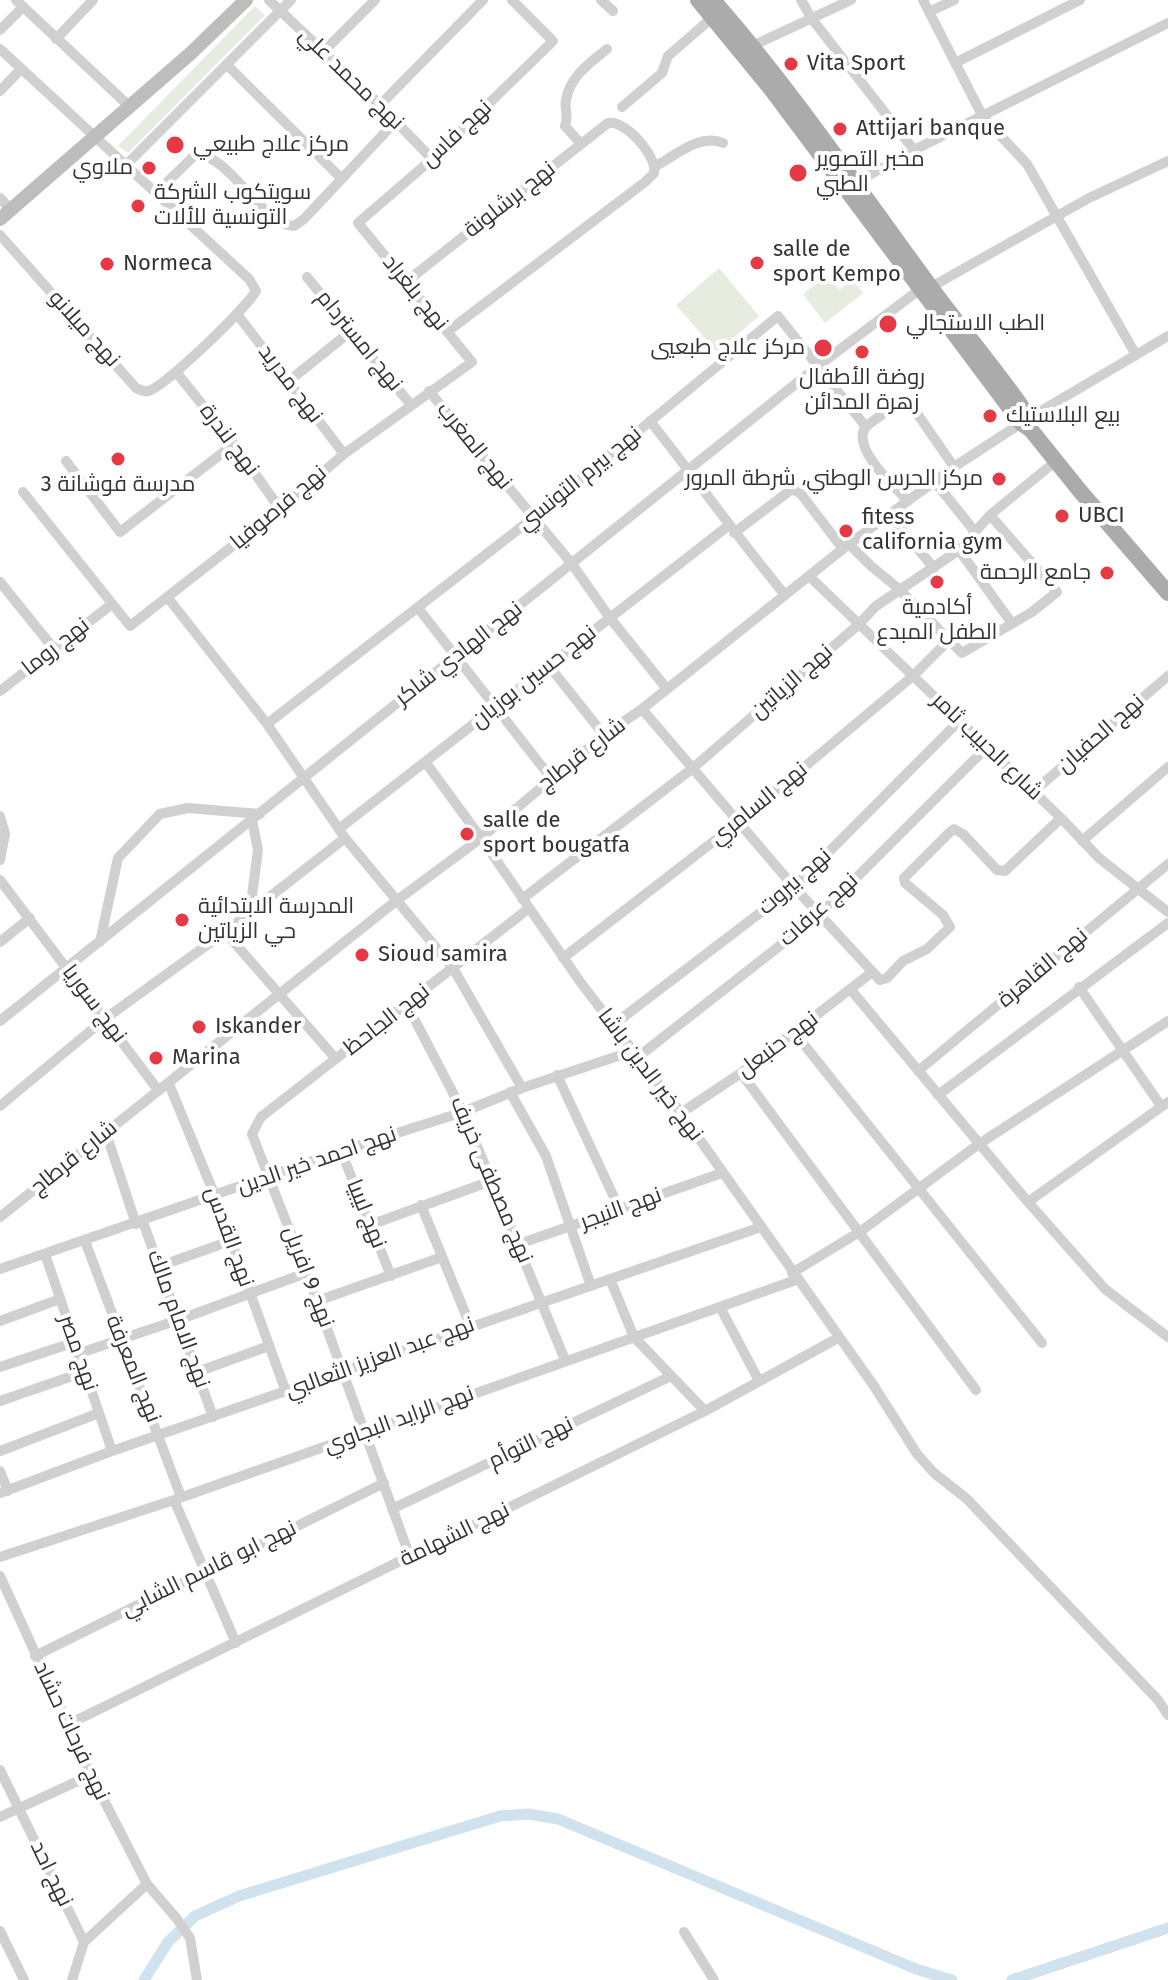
<!DOCTYPE html>
<html>
<head>
<meta charset="utf-8">
<style>
	body { margin:0 }
	canvas { display:block; background:#fff }
</style>
</head>
<body>
<canvas width="1168" height="1980"></canvas>
<script>
const g = document.querySelector('canvas').getContext('2d');
g.lineJoin = 'round';
function paint(path, color) { g.fillStyle = color; g.fill(path, 'evenodd'); }
function trace(path, color, width, dash) { g.strokeStyle = color; g.lineWidth = width; g.lineCap = dash ? 'butt' : 'round'; g.setLineDash(dash || []); g.stroke(path); }
function label(font, color, halo, rows, align = 'center') {
  g.font = font + ' "Fira Sans",Cairo,sans-serif'; g.lineWidth = 8; g.setLineDash([]); g.textBaseline = 'middle'; g.strokeStyle = halo; g.fillStyle = color; for (const [text, x, y, turn = 0] of rows) {
    g.save(); g.translate(x, y); g.rotate((+turn || 0) * Math.PI / 180); g.textAlign = isNaN(turn) ? turn : align; if (halo) g.strokeText(text, 0, 0); g.fillText(text, 0, 0); g.restore();
  }
}
paint(new Path2D(`
	M255 6 265 15 128 153 118 146Z
	M719 268 759 316 717 352 676 305Z
	M827 275 839 290 853 280 863 293 825 323 803 294Z`), '#e6ecdf');
trace(new Path2D(`
	M144 1980 168 1942 195 1916 239 1896 500 1816 529 1814 558 1819 916 1969 952 1980
	M1012 1980 1168 1928`), '#cfe2ee', 11);
trace(new Path2D(`
	M16 0 129 106
	M269 0 380 105 432 159
	M601 0 613 11
	M801 0 812 19 914 150
	M923 0 983 117 1027 164 1136 355
	M929 12 954 0
	M0 30 23 7
	M56 39 93 0
	M752 46 851 0
	M0 49 249 279 256 291C247 307 164 388 148 391 142 392 141 390 136 388L0 235
	M323 52 375 0
	M955 63 1080 0
	M227 65 342 179
	M0 91 20 70
	M380 105 483 0
	M622 107 662 73 668 56 713 17
	M581 144 565 126C569 116 564 109 566 100 570 76 590 63 607 49
	M127 164 291 0
	M656 166C676 155 700 133 723 143
	M857 182 914 150 1168 23
	M156 193 195 155C229 152 262 226 294 226L304 219 395 122
	M0 198 11 210
	M307 277 411 405
	M407 281 608 123C625 119 658 157 654 173L645 182 447 332
	M931 287 1089 198 1168 161
	M237 314 344 454
	M176 372 234 444 280 509
	M289 381 351 331
	M429 391 572 564 610 618 667 689
	M650 421C696 479 738 538 785 595
	M66 461 120 532 234 444
	M935 482 976 533
	M23 492 130 626 280 509 344 454 472 362 358 223 432 159 553 41 512 0
	M908 501C895 487 852 449 865 428 868 424 875 420 880 416 889 409 896 402 907 403L914 409 954 467
	M889 515 934 568
	M734 533 792 489 801 494 843 549
	M849 544 871 566 899 589 962 653 1032 612 1057 592 990 515
	M959 550 1011 622
	M810 577 1061 818 1099 858 1168 912
	M0 582 54 649
	M168 598 267 724 345 838 453 968 522 1088
	M418 608 551 778
	M549 666 604 735
	M0 691 112 604
	M642 709 794 887 880 980 887 978 903 961 927 949 950 927 943 915 905 883 904 878 950 832 954 829 963 834 997 870 1005 871 1061 818
	M267 724 533 518 778 316 866 427
	M426 763 481 838 581 983 681 1113 874 1386 917 1454 934 1473 967 1499 983 1516 1158 1700 1168 1715
	M1033 792 1168 676
	M0 816 5 834 0 860
	M340 828 728 526
	M1082 841 1168 767
	M0 880 158 1090
	M522 899 693 768 859 624 876 606 959 550 990 515 1056 461
	M250 911 258 850 252 820
	M225 932 336 1059
	M0 942 30 918
	M100 942 118 858 160 814 188 808 260 814
	M563 958 740 821 914 675 948 641
	M1079 987 1161 1106
	M851 990 1028 1202 1105 1289 1168 1337
	M407 1005 463 1112 565 1360
	M0 1021 818 366 919 290
	M613 1025 794 887 960 720
	M794 1032 1042 1343
	M638 1057 819 915 986 748
	M918 1071 1168 864
	M741 1073 976 1390
	M557 1075 620 1210
	M169 1084 215 1196 286 1392
	M510 1092 546 1156 591 1286
	M938 1095 1168 923
	M0 1106 106 1018 225 932 345 838
	M681 1113 741 1073 871 973
	M106 1133 136 1224
	M341 1151 391 1276
	M1028 1202 1168 1102
	M421 1205 470 1325
	M0 1217 396 901 481 838 604 735 642 709 849 544 954 467 1029 418 1168 336
	M143 1222 213 1417
	M370 1225 491 1181
	M85 1241 181 1497
	M519 1244 722 1173
	M45 1254 112 1451
	M160 1266 230 1241
	M0 1269 341 1151 463 1112 522 1088 633 1051
	M792 1273 861 1231 979 1144 1168 1021
	M610 1279 634 1337 705 1411
	M317 1301 442 1257
	M720 1307 759 1381
	M0 1321 60 1299
	M77 1354 178 1320 306 1273
	M0 1367 75 1342
	M197 1372 269 1346
	M0 1401 84 1372
	M0 1451 99 1413
	M0 1471 8 1491
	M0 1493 112 1451 761 1227
	M174 1500 236 1643
	M392 1509 669 1377
	M0 1557 174 1500 796 1280
	M410 1557 317 1301 252 1134 261 1117 528 909
	M0 1576 91 1775 147 1884 177 1919 190 1938 197 1980
	M35 1656 384 1483
	M69 1724 705 1411 838 1338
	M0 1770 84 1942 72 1980
	M0 1817 91 1775
	M0 1931 24 1980
	M684 1932 714 1980
	M84 1942 147 1884`), '#d0d0d0', 10);
trace(new Path2D(`
	M0 219 191 53 246 0`), '#bdbdbd', 14);
trace(new Path2D(`
	M698 0 771 89 1021 423 1031 430 1080 491 1168 593
	M713 0C790 88 855 184 924 278 956 323 992 364 1024 410`), '#ababab', 16);
for (const [x, y, r, color] of [
	[791,64,8,"#e63946"],
	[840,129,8,"#e63946"],
	[175,145,10,"#e63946"],
	[149,168,8,"#e63946"],
	[798,173,10,"#e63946"],
	[138,206,8,"#e63946"],
	[757,263,8,"#e63946"],
	[107,264,8,"#e63946"],
	[888,324,10,"#e63946"],
	[823,348,10,"#e63946"],
	[862,352,8,"#e63946"],
	[990,416,8,"#e63946"],
	[118,459,8,"#e63946"],
	[999,479,8,"#e63946"],
	[1062,516,8,"#e63946"],
	[846,531,8,"#e63946"],
	[1107,573,8,"#e63946"],
	[937,582,8,"#e63946"],
	[467,834,8,"#e63946"],
	[182,920,8,"#e63946"],
	[362,955,8,"#e63946"],
	[199,1027,8,"#e63946"],
	[156,1058,8,"#e63946"]
]) { const dot = new Path2D(); dot.arc(x, y, r, 0, 2 * Math.PI); g.fillStyle = color; g.fill(dot); trace(dot, '#fff', 3); }
label('22px', '#333', '#fff', [
	["Vita Sport",807,64],
	["Attijari banque",856,129],
	["مركز علاج طبيعي",193,145],
	["مخبر التصوير",816,160],
	["الطبي",816,185],
	["ملاوي",133,168,"right"],
	["سويتكوب الشركة",154,193],
	["التونسية للألات",154,218],
	["salle de",773,250],
	["sport Kempo",773,275],
	["Normeca",123,264],
	["الطب الاستجالي",906,324],
	["مركز علاج طبعيي",805,348,"right"],
	["روضة الأطفال",862,378,"center"],
	["زهرة المدائن",862,403,"center"],
	["بيع البلاستيك",1006,416],
	["مركز الحرس الوطني، شرطة المرور",983,479,"right"],
	["مدرسة فوشانة 3",118,485,"center"],
	["UBCI",1078,516],
	["fitess",862,518],
	["california gym",862,543],
	["جامع الرحمة",1091,573,"right"],
	["أكادمية",937,608,"center"],
	["الطفل المبدع",937,633,"center"],
	["salle de",483,821],
	["sport bougatfa",483,846],
	["المدرسة الابتدائية",198,907],
	["حي الزياتين",198,932],
	["Sioud samira",378,955],
	["Iskander",215,1027],
	["Marina",172,1058]
], 'left');
label('22px', '#333', '#fff', [
	["نهج محمد علي",351,79,44],
	["نهج فاس",457,134,-43],
	["نهج برشلونة",510,200,-38],
	["نهج بلغراد",415,293,51],
	["نهج ميلانو",84,329,48],
	["نهج امستردام",359,341,51],
	["نهج مدريد",290,384,53],
	["نهج لندرة",229,440,53],
	["نهج المغرب",474,446,51],
	["نهج بيرم التونسي",580,479,-39],
	["نهج فرصوفيا",279,508,-40],
	["نهج روما",56,647,-38],
	["نهج الهادي شاكر",459,654,-38],
	["نهج حسين بوزيان",534,677,-38],
	["نهج الزياتين",792,682,-41],
	["نهج الحفيان",1101,734,-41],
	["شارع الحبيب ثامر",987,747,44],
	["شارع قرطاج",582,755,-38],
	["نهج السامري",759,804,-39],
	["نهج بيروت",795,882,-41],
	["نهج عرفات",819,910,-42],
	["نهج القاهرة",1043,968,-40],
	["نهج سوريا",94,1004,53],
	["نهج الجاحظ",387,1020,-38],
	["نهج حنبعل",778,1045,-37],
	["نهج خير الدين باشا",650,1075,53],
	["شارع قرطاج",74,1158,-39],
	["نهج احمد خير الدين",317,1161,-19],
	["نهج مصطفى خريف",491,1180,67],
	["نهج النيجر",621,1209,-20],
	["نهج ليبيا",366,1214,68],
	["نهج القدس",229,1237,70],
	["نهج 9 افريل",308,1277,69],
	["نهج الامام مالك",178,1319,70],
	["نهج مصر",78,1353,71],
	["نهج عبد العزيز الثعالبي",380,1358,-20],
	["نهج المعرفة",133,1369,68],
	["نهج الرايد البجاوي",399,1420,-20],
	["نهج التوأم",531,1443,-26],
	["نهج الشهامة",455,1535,-26],
	["نهج ابو قاسم الشابي",209,1569,-26],
	["نهج فرحات حشاد",71,1731,65],
	["نهج احد",51,1874,64]
]);
</script>
</body>
</html>
